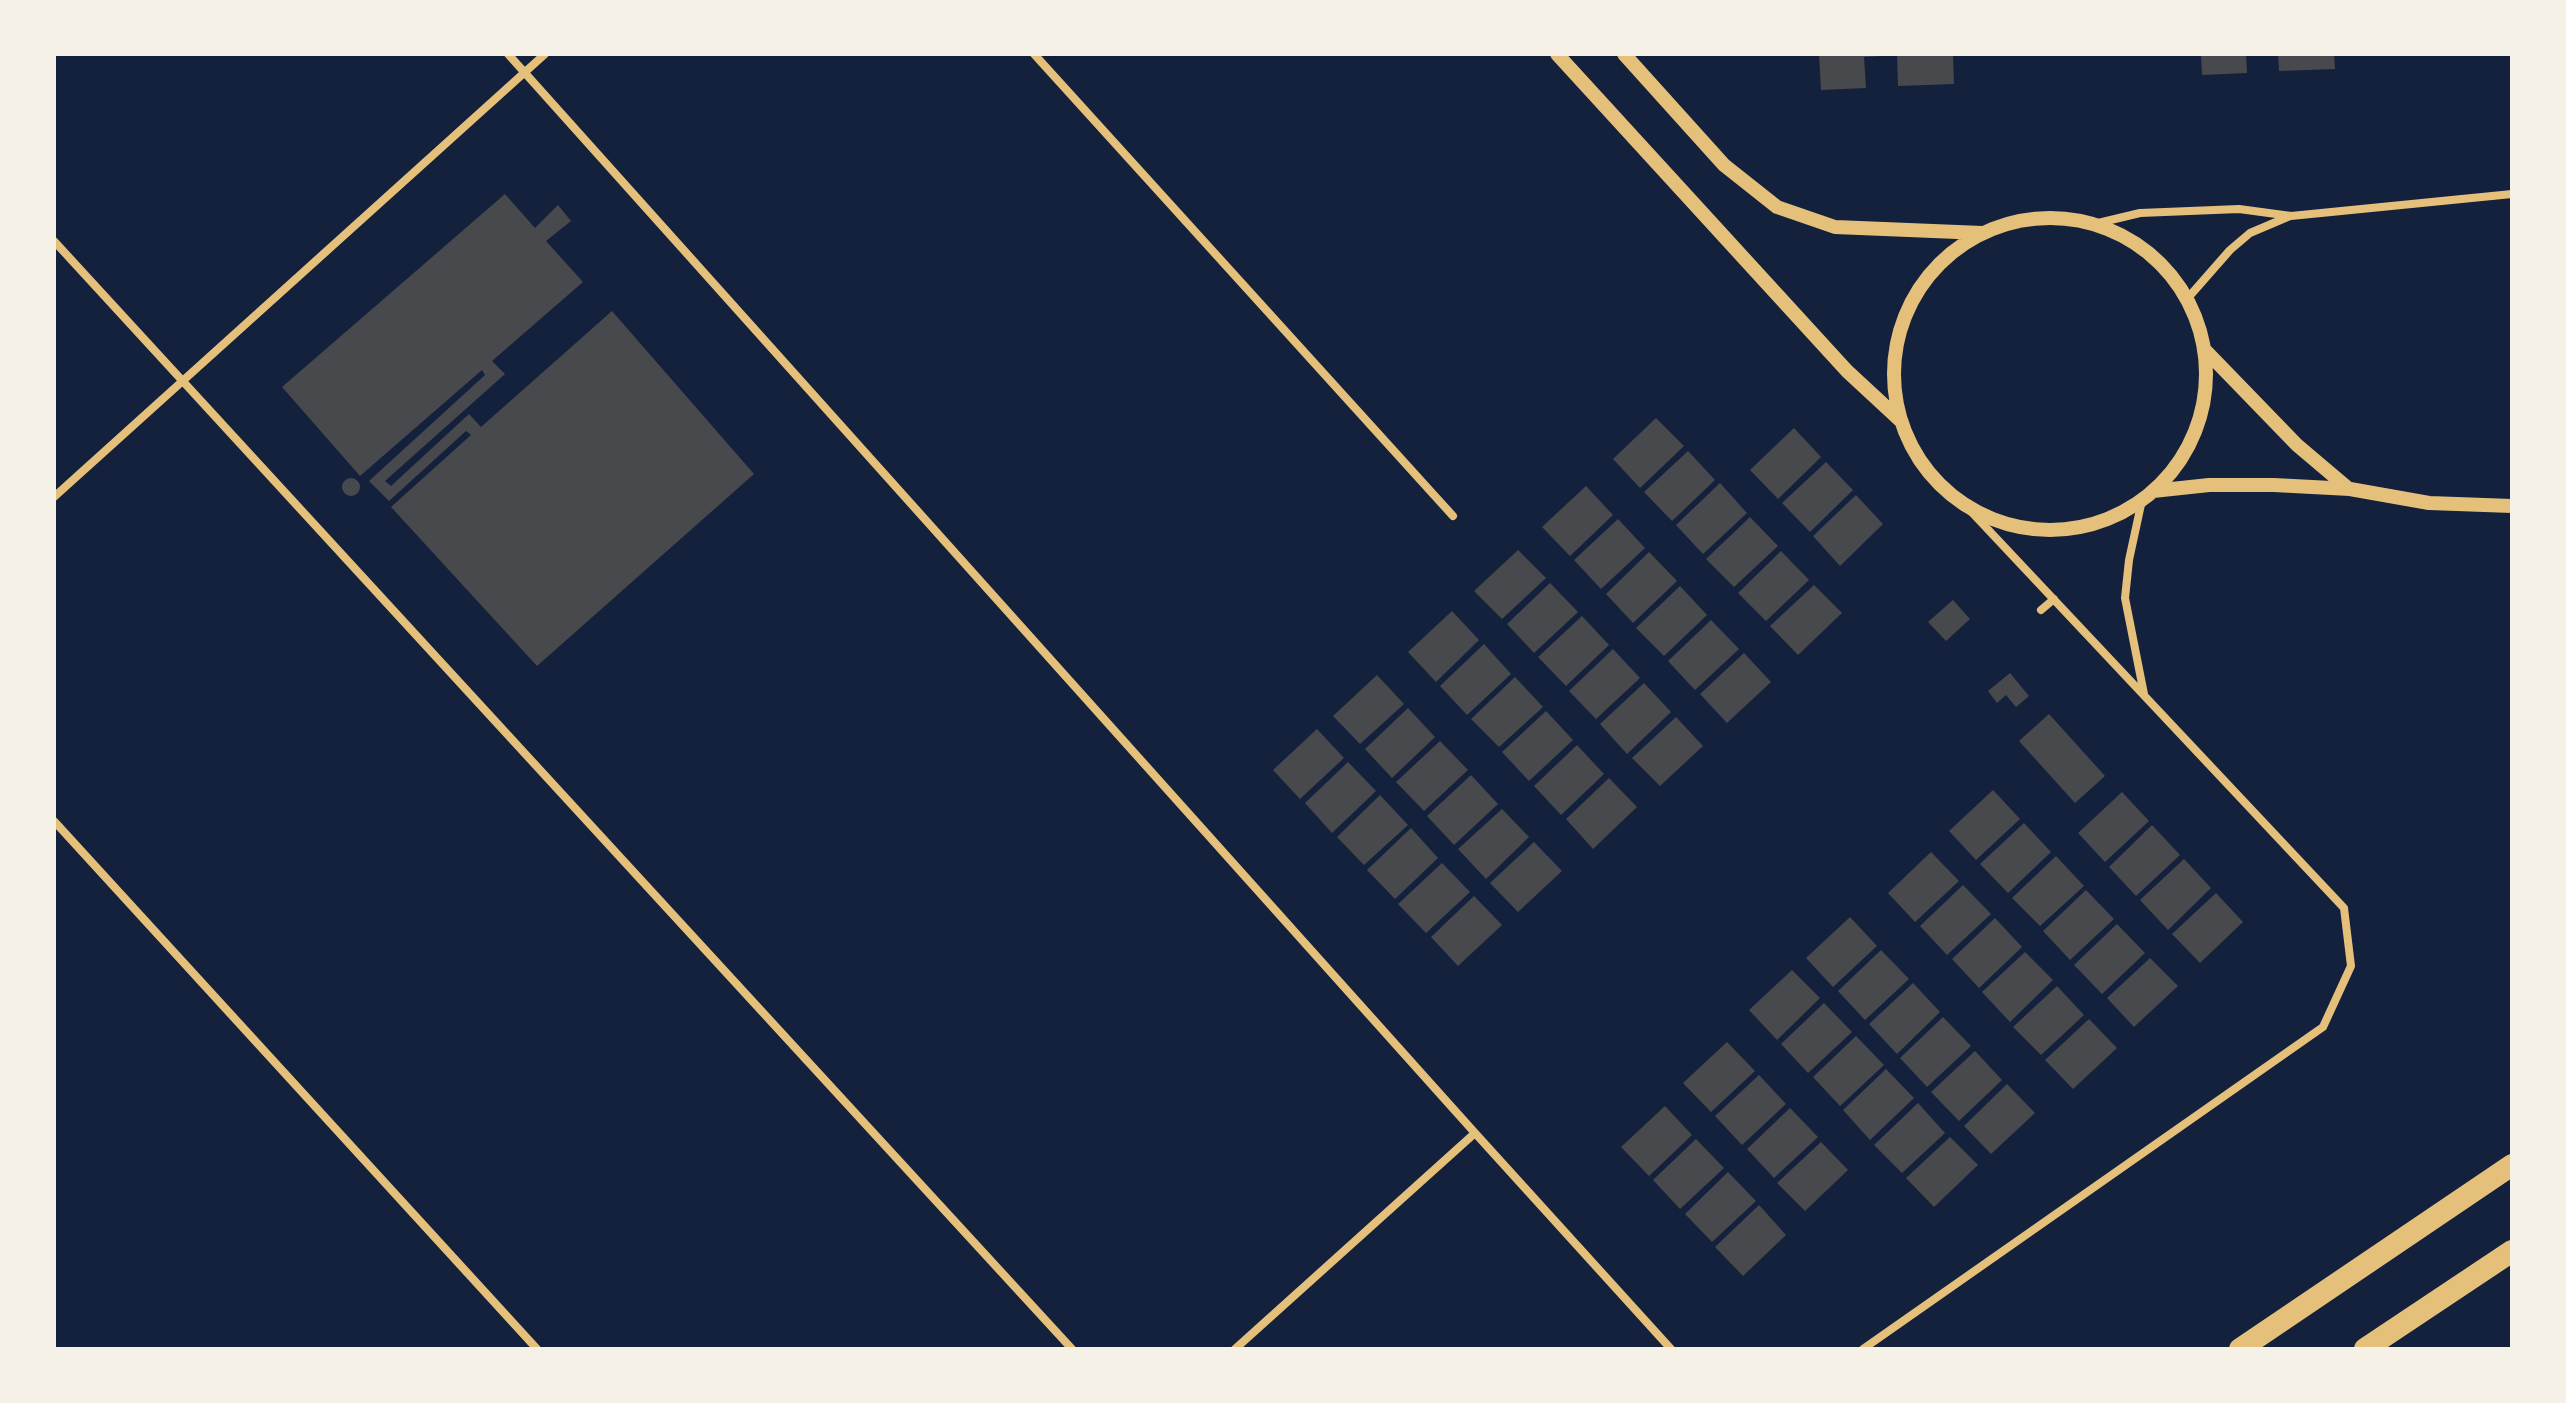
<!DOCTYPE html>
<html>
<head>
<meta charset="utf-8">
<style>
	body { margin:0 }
	#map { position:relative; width:2566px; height:1403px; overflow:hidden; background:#14213d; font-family:Ubuntu,sans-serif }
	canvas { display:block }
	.frame { position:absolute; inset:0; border:56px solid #f6f1e7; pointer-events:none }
</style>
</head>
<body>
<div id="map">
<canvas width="2566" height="1403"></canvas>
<div class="frame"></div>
</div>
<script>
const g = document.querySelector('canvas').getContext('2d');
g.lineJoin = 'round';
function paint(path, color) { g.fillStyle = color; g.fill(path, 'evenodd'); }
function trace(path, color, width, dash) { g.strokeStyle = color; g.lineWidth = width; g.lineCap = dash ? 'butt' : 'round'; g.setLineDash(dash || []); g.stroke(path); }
paint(new Path2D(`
	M1819 54H1881V56L1864 57 1866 88 1821 90Z
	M1897 54H1953L1954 84 1898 86Z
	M2201 54H2246L2247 73 2202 75Z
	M2278 54H2334L2335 69 2279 71Z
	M505 194 535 228 558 205 571 221 546 241 583 282 492 361 505 374 385 481 391 486 469 414 481 427 612 311 754 474 537 666 391 507 471 435 466 431 389 501 369 481 485 375 482 370 360 476 282 387Z
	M1656 418 1684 446 1640 488 1613 459Z
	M1794 428 1821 457 1778 499 1750 470Z
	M1688 451 1715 480 1672 521 1644 492Z
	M1826 462 1853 490 1810 532 1782 503Z
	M342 487a9 9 0 1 1 18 0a9 9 0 1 1-18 0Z
	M1720 483 1747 513 1703 554 1676 525Z
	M1586 486 1613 515 1570 556 1542 527Z
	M1856 495 1883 524 1840 566 1813 536Z
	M1750 517 1778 546 1734 587 1706 559Z
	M1618 519 1645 548 1601 589 1574 560Z
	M1518 550 1546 578 1502 619 1474 591Z
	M1781 551 1809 580 1766 621 1738 593Z
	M1649 552 1677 581 1633 623 1606 594Z
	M1550 583 1578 612 1534 653 1507 624Z
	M1814 585 1842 613 1798 655 1770 626Z
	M1680 586 1707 615 1664 656 1636 628Z
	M1953 600 1970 619 1946 641 1928 622Z
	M1452 611 1479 640 1436 682 1408 652Z
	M1582 616 1609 645 1566 686 1538 657Z
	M1711 620 1739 649 1695 690 1668 661Z
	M1484 644 1511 674 1467 715 1440 686Z
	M1613 649 1640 678 1596 719 1569 691Z
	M1744 653 1771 682 1727 723 1700 694Z
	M2010 673 2029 696 2016 707 2006 695 1997 703 1988 691Z
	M1377 675 1404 704 1360 744 1333 716Z
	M1515 677 1543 707 1499 747 1471 719Z
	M1644 683 1671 712 1627 754 1600 724Z
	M1408 708 1435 737 1392 778 1365 749Z
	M1546 711 1573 740 1529 781 1502 752Z
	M2049 714 2105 776 2075 803 2019 741Z
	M1676 717 1703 746 1660 786 1632 758Z
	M1317 729 1344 758 1300 799 1273 770Z
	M1440 741 1468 770 1424 811 1396 782Z
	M1577 745 1604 774 1561 815 1534 786Z
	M1348 762 1376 791 1332 833 1305 803Z
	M1471 775 1498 804 1454 845 1427 816Z
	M1609 778 1637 807 1593 849 1566 819Z
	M1993 790 2020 819 1976 860 1949 831Z
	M2122 792 2149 821 2105 862 2078 833Z
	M1380 795 1408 825 1364 865 1337 837Z
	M1502 809 1529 837 1486 879 1458 849Z
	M2024 823 2051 852 2008 893 1980 864Z
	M2152 825 2180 855 2136 896 2109 867Z
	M1411 828 1438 858 1395 899 1367 870Z
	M1534 842 1562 871 1518 912 1490 883Z
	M1931 852 1959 881 1915 922 1888 893Z
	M2056 856 2084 886 2040 926 2012 898Z
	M2184 859 2211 888 2168 930 2140 900Z
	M1442 863 1470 892 1426 933 1398 904Z
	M1963 885 1991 914 1947 955 1920 926Z
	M2086 890 2114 919 2070 960 2043 931Z
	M2216 893 2243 922 2200 963 2172 934Z
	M1474 896 1502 925 1458 966 1431 937Z
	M1850 917 1877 946 1833 987 1806 958Z
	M1995 918 2022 947 1979 988 1952 959Z
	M2117 924 2145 953 2102 994 2074 965Z
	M1881 950 1909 979 1865 1020 1838 991Z
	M2025 952 2053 980 2010 1022 1982 992Z
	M2150 958 2178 986 2134 1027 2107 998Z
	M1792 970 1820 998 1777 1040 1749 1010Z
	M1913 983 1940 1012 1897 1054 1869 1024Z
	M2057 986 2084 1015 2041 1055 2013 1027Z
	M1824 1003 1852 1032 1808 1073 1781 1044Z
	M1943 1017 1971 1046 1927 1087 1900 1058Z
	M2089 1019 2117 1048 2073 1089 2045 1060Z
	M1856 1036 1884 1065 1840 1106 1813 1077Z
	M1727 1042 1755 1071 1711 1112 1683 1083Z
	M1975 1051 2002 1080 1959 1121 1931 1092Z
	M1886 1069 1914 1098 1870 1140 1843 1110Z
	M1759 1075 1786 1104 1742 1145 1715 1116Z
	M2007 1084 2035 1113 1991 1154 1964 1126Z
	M1918 1103 1945 1133 1902 1173 1874 1145Z
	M1665 1106 1692 1135 1649 1176 1621 1147Z
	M1790 1108 1818 1137 1774 1178 1747 1149Z
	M1950 1137 1978 1165 1934 1207 1906 1178Z
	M1696 1139 1724 1168 1680 1209 1653 1180Z
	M1821 1142 1848 1170 1805 1211 1777 1183Z
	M1728 1172 1756 1201 1712 1242 1685 1214Z
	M1759 1205 1786 1235 1743 1276 1715 1247Z`), '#48494c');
trace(new Path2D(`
	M508 54 1475 1133 1671 1349
	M1034 54 1453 516
	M2094 224 2140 213 2239 209 2291 216 2512 194
	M54 241 1072 1349
	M2187 299 2230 250 2250 233 2290 216
	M54 497 545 54
	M2142 500 2129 560 2125 598 2144 694
	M2041 610 2054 599
	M54 821 537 1349
	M1235 1349 1475 1133
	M1863 1349 2323 1027 2351 966 2344 908 1964 504`), '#e5c07b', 8);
trace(new Path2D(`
	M1557 54 1847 371 1901 421
	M1624 54 1724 165 1777 207 1835 227 1982 233
	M1894 374a156 156 0 1 1 312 0a156 156 0 1 1-312 0Z
	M2204 349 2297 445 2349 489
	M2153 491 2209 485H2274L2350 489 2429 503 2512 506`), '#e5c07b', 14);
trace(new Path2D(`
	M2240 1349 2512 1165
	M2365 1349 2512 1251`), '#e5c07b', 22);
</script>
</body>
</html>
